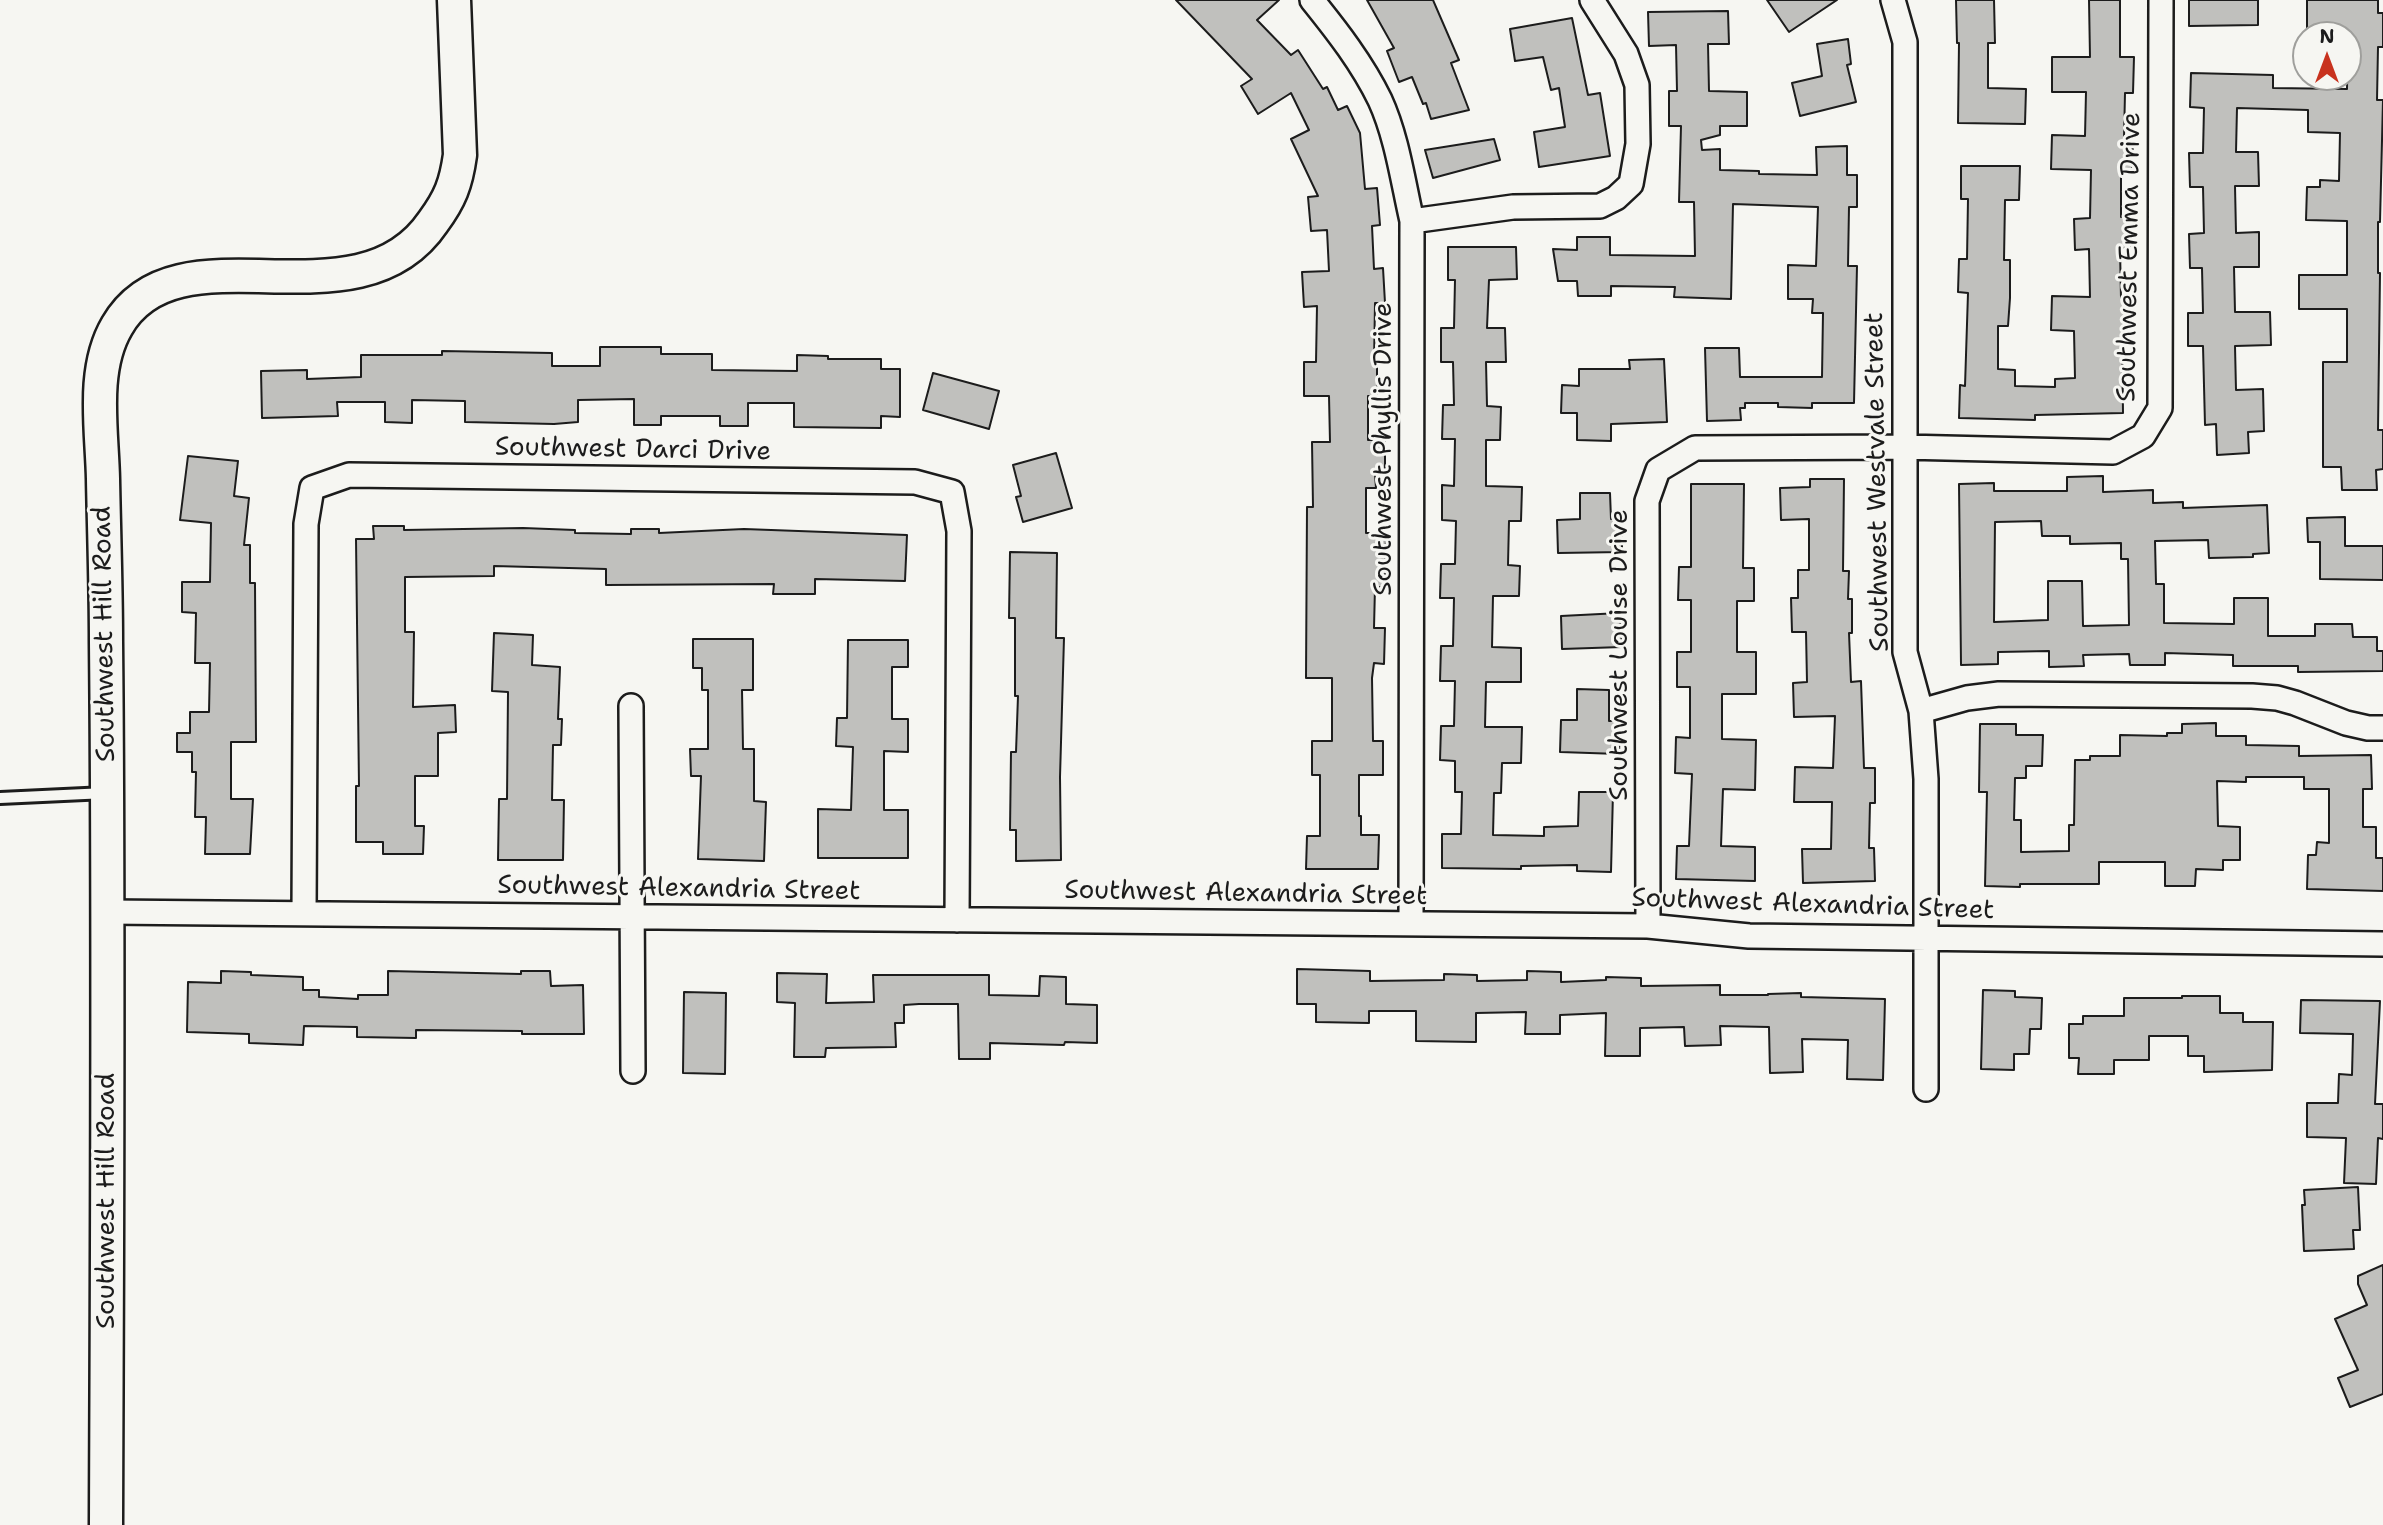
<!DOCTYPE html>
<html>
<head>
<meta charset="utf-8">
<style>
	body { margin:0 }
	#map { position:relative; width:2383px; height:1525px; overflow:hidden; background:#f6f6f2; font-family:"Shantell Sans",sans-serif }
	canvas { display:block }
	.north { position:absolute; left:2292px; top:21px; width:70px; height:70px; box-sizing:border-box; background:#f6f6f2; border:2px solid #9f9f9c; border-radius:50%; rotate:0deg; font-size:19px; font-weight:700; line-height:28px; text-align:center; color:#1c1c1c }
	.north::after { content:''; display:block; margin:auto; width:24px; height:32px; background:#c8321e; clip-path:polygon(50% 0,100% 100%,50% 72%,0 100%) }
</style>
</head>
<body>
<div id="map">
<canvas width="2383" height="1525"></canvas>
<div class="north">N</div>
</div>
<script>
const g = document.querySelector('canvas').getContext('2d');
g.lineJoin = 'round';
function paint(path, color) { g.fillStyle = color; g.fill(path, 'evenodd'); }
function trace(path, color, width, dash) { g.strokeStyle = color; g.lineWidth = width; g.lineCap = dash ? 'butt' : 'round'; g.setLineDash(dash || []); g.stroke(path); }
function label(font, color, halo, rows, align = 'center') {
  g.font = font + ' "Shantell Sans",sans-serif'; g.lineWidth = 6; g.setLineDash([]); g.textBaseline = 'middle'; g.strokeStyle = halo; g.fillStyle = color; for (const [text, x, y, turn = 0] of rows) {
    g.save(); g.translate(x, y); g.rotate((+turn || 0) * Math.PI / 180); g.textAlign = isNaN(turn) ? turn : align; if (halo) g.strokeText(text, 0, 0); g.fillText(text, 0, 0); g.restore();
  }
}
const building = new Path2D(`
	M1176 0H1279L1257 20 1291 55 1298 50 1323 89 1327 87 1338 110 1347 106 1360 133 1365 189 1377 188 1380 225 1372 226 1374 269 1383 268 1385 303H1375L1374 363H1377V396H1368V440H1385V474H1375L1376 488H1366V533H1386L1385 587H1375L1374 628H1385L1384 664 1374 663 1372 678 1373 741H1383V775H1359V816H1361V835H1379L1378 869H1306L1307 836H1320V775H1312V741H1332V678H1306L1307 507H1313L1312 442H1330L1329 396H1304V362H1316L1317 306 1304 307 1302 272 1329 271 1327 230 1311 231 1308 197 1318 196 1291 139 1309 130 1291 93 1258 114 1241 86 1252 79Z
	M1367 0H1433L1459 60 1451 63 1469 110 1431 119 1426 103 1423 104 1412 77 1399 82 1387 51 1394 48Z
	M1767 0H1837L1789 32Z
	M1956 0H1994L1995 43H1988V88L2026 89 2025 124 1958 123 1959 43H1957Z
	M2089 0H2120V57H2134L2133 93H2125L2124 138H2133L2132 171H2121V217H2130L2131 248H2120L2121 298H2133L2132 332H2122L2123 413 2035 415V420L1959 418 1960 385 1965 386 1968 293 1958 292 1959 259H1967L1968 199H1961V166H2020L2019 200H2005L2004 260H2010V298L2008 326H1998V369L2015 370V386L2055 387V379L2075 378 2074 331 2051 330 2052 296 2090 297 2089 249 2075 250 2074 219 2090 218 2091 170 2051 169 2052 135 2085 136 2086 92H2052V57H2090Z
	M2189 0H2258V25L2189 26Z
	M2307 0H2378V13H2383V47H2378L2377 100H2383L2380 222H2378V273H2380L2378 430H2383V469L2376 470 2377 490H2342L2341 467H2323V362H2347V309H2299V275H2347V221L2306 220 2307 187H2320V180L2339 181 2340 133 2308 132V110L2237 108 2236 152H2258L2259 186H2235L2236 233 2259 232V267H2234L2235 312H2270L2271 345 2235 346 2236 390 2263 389 2264 431 2248 432 2249 453 2217 455 2216 424 2205 425 2203 346H2188V313H2203L2202 268H2190L2189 234 2204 233 2203 187H2190L2189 153H2203L2204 108 2190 107 2191 73 2273 75V88L2347 89 2348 35H2307Z
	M1728 11 1729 44H1708L1709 91 1747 92V126H1720V135L1701 140 1702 150 1720 149V170L1759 171V174L1817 175 1816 147 1847 146V175H1857V207H1849L1848 266H1857L1854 403H1812V408L1778 407V403H1745V408H1740L1741 420 1707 421 1705 348H1739L1740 377H1822L1823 313H1812L1813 299H1788V265L1816 266 1818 207 1733 204 1731 299 1674 297 1675 287 1611 286V296H1578L1577 281H1558L1553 249 1577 250V237H1610V255L1695 256 1694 202H1679L1681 126H1669V91H1677L1676 45 1649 46 1648 12Z
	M1572 18 1588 95 1600 93 1610 156 1539 167 1534 132 1565 127 1559 88 1551 90 1543 57 1515 61 1510 29Z
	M1848 39 1851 64 1847 65 1856 102 1800 116 1792 83 1822 76 1817 44Z
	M1494 139 1500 160 1433 178 1425 150Z
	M1448 247H1516L1517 279 1489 280 1487 328H1505L1506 362H1486L1487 406 1501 407 1500 440H1486V486L1522 487 1521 521H1509L1508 565 1520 566 1519 596H1493L1492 647 1521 648V682H1486L1485 727H1522L1521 763H1502L1501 793H1494L1493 835 1544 836V827L1578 826 1579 792H1613L1611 872 1577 871V865L1521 866V869L1442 868V834H1461L1462 792H1455V761L1440 760 1441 726H1454L1455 681H1440L1441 646H1453L1454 598H1440L1441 564H1455L1456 521 1442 520V485L1454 486 1455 439H1442L1443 405H1454L1453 362H1441V328H1454L1455 280H1448Z
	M600 347H661V354H712V370L797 371V355L828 356V359H881V369H900V417L881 416V428L794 427V403H748V426H720V416H661V425H634V399L578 400V422L554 424 465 422V401L412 400V423L385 422V402H337L338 416 262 418 261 371 307 370V379L361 377V355H442V351L552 353V366H600Z
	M1664 359 1667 422 1611 424V441L1577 440V413H1561L1562 385 1579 386V369H1630L1629 360Z
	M933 373 999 391 989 429 923 410Z
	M1056 453 1072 508 1023 522 1016 497 1021 496 1013 465Z
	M188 456 238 461 234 496 249 498 244 545H250V583H255L256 742H231V799H253L250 854H205L206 817H195L196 772H192V752H177V733H190V712H209L210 663H195L196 613 182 612V582H210L211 523 180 520Z
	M2103 476V492L2153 490V503L2183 502V508L2267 505 2269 553 2253 554V557L2209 558 2208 540 2155 541 2156 584H2164V623L2234 624V598H2268V636H2315V624H2352L2353 637H2377V651H2383V671L2298 672V666H2233V655L2165 653V665H2130L2129 654 2083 655 2084 666 2049 667V651L1998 652V664L1961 665 1959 484 1994 483V491H2067V477ZM2041 521 2042 536H2070V544L2121 543V559H2128L2129 625 2083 626 2082 581H2048V620L1994 622 1995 522Z
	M1810 479H1844L1843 571H1849L1848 599H1852V633H1849L1851 682 1861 681 1864 768H1875V803H1870L1869 848H1874L1875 881 1803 883 1802 849H1831L1832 802H1794L1795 767 1833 768 1835 716 1794 717 1793 683 1807 682 1806 632H1792L1791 598H1798V570H1809V519L1781 520 1780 488 1810 487Z
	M1691 484H1744L1743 568H1754V601H1737V652H1756V694H1722V739L1756 740 1755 790 1723 789 1721 846 1755 847V881L1676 879 1677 846H1689L1692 774 1675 773 1676 737 1690 738V687H1677V652H1691V600H1678L1679 567H1691Z
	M1580 493H1610L1611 519H1622V552L1558 553 1557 520 1580 519Z
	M2345 517V546H2383V580L2320 579V542H2308L2307 518Z
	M373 526H404V530L523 528 575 530V533L631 534V529H659V533L744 529 907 535 905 581 815 579V594H773L774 584 606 585V569L494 566V576L405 577V632H414L413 707 455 705 456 732 438 733V776H415V826H424L423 854H383V842H356V786H359L356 539H374Z
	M1010 552 1057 553 1056 638H1064L1060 777 1061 860 1016 861V830H1010L1011 752H1016L1018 696H1015V618H1009Z
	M1620 613 1622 647 1562 649 1561 616Z
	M494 633 533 635 532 665 560 667 558 719H562L561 745H553L552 800H564L563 860H498L499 799H507L508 692 492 691Z
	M693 639H753V690H742L743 749H754V801L766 802 764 861 698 859 701 776H691L690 749H708V690H702V668H693Z
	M848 640H908V667H892V719H908V752L884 751V810H908V858H818V809L851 810 853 747 836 746 837 718H847Z
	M1577 689 1609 690V721H1620L1619 754 1560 752 1561 720H1577Z
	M2216 723V736H2246V745L2299 746V756L2371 755 2372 789H2363V827H2376V858H2383V891L2307 889 2308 855H2316L2317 842 2329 843V789H2304V777H2246V782L2217 781 2218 826 2240 827V860H2223V870L2196 869 2195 886H2165V862H2099V884H2020V887L1985 886 1987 792H1979L1980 724H2016V735H2043L2042 766H2026V778H2015L2014 820H2021V852L2069 851V825H2074L2075 760H2090V756H2120V735L2167 736V733H2182V724Z
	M1297 969 1370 971V981L1444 980V974L1477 975V981L1527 980V971L1561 972V982L1606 980V977L1641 978V986L1720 985V995H1768V994L1801 993V997L1885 999 1883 1080 1847 1079 1848 1040 1802 1039 1803 1072 1770 1073 1769 1027 1720 1026 1721 1045 1685 1046 1684 1027 1640 1028V1056H1605L1606 1013 1560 1015V1034H1525L1526 1012 1476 1013V1042L1416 1041V1011H1369V1023L1316 1022V1004H1297Z
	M221 971 251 972V975L303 977V990H319V997L358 999V995H388V971L521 974V971H550L551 986 583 985 584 1034H522V1031L416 1030V1038L357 1037V1027L304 1026 303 1045 249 1043V1034L187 1032 188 982 221 983Z
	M777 973 827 974 826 1003 874 1002 873 975H989V995L1039 996 1040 976 1066 977V1004L1097 1005V1043L1065 1042 1064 1045 990 1043V1059H959L958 1004H919L904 1005V1023H895L896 1047 826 1048 825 1057H794L795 1003 777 1002Z
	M1983 990 2015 991V997L2042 998 2041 1029H2030L2029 1054H2014V1070L1981 1069Z
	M684 992 726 993 725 1074 683 1073Z
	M2182 996H2220V1013H2243V1022H2273L2272 1070 2204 1072V1056H2188V1036H2149V1060H2114V1074H2078L2079 1058H2069V1024H2083V1016H2124V998H2182Z
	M2301 1000 2380 1001 2375 1104H2383V1139L2378 1138 2376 1184 2344 1183 2346 1138 2307 1137V1103H2338L2339 1074 2352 1075 2353 1034 2300 1033Z
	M2358 1187 2360 1230H2353L2354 1249 2304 1251 2302 1205H2305L2304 1190Z
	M2383 1265V1394L2350 1407 2338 1378 2358 1370 2335 1319 2367 1305 2358 1284V1276Z`);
paint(building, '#c0c0bd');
trace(building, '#1c1c1c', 2);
const lane = new Path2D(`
	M0 798 106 793`);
const street = new Path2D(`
	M1312 0C1337 31 1362 63 1380 100 1397 137 1403 182 1412 221L1411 923
	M1893 0 1905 42V652L1921 711 1926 779V1089
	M1412 221 1513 207 1600 206 1616 198 1631 184 1638 144 1637 85 1626 54 1592 0
	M631 706 633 1071
	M1921 711 1967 698 1999 694 2252 696 2277 698 2295 703 2346 723 2368 728H2383
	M107 912 1648 926 1749 936 2383 944
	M304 914 306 524 312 488 349 475 915 482 952 492 959 531 957 920
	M1648 926 1647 501 1658 470 1695 448 1904 447 2113 452 2143 436 2160 408 2161 0`);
const secondary = new Path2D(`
	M106 1525C107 1231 109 936 106 642 106 588 104 533 103 479 102 430 91 370 117 326 178 220 357 334 433 222 450 199 456 184 460 155L454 0`);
trace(lane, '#1c1c1c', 16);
trace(street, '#1c1c1c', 28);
trace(secondary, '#1c1c1c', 37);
trace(lane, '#f6f6f2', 10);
trace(street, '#f6f6f2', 23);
trace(secondary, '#f6f6f2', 32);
label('26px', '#1c1c1c', '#f6f6f2', [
	["Southwest Emma Drive",2130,257,-89],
	["Southwest Phyllis Drive",1384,449,-90],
	["Southwest Darci Drive",633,450,1],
	["Southwest Westvale Street",1878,482,-91],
	["Southwest Hill Road",105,634,-91],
	["Southwest Louise Drive",1620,655,-90],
	["Southwest Alexandria Street",679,889,1],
	["Southwest Alexandria Street",1246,894,1],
	["Southwest Alexandria Street",1813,905,2],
	["Southwest Hill Road",107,1201,-90]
]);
</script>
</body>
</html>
